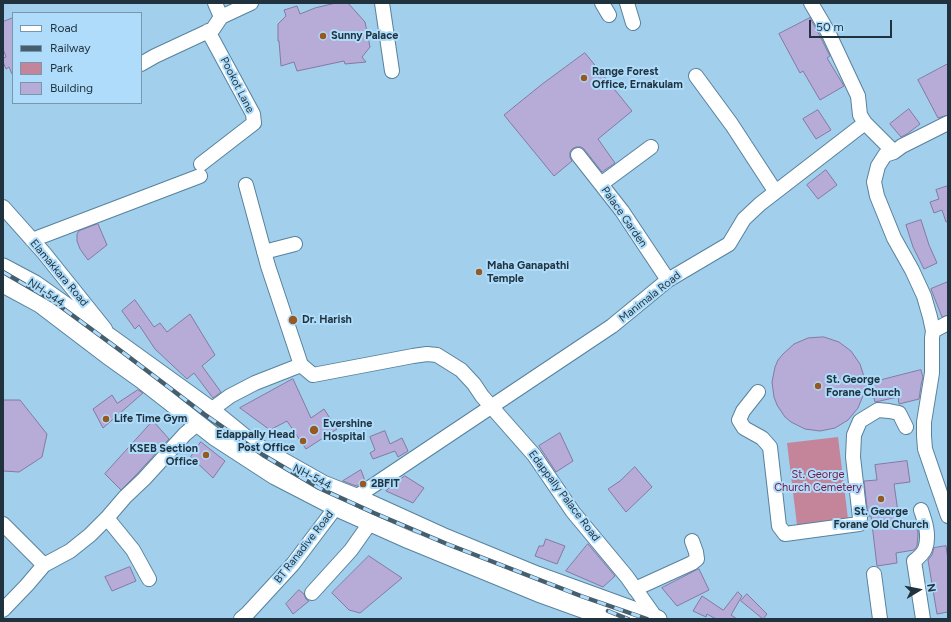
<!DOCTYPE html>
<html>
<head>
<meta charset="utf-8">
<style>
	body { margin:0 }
	#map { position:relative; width:951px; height:622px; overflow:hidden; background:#a2cfec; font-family:Figtree,sans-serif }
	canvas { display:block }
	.frame { position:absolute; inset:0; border:4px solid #1f323d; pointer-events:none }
	.legend { position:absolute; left:12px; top:12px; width:130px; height:92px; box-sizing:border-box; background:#aedcfa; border:1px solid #7598ae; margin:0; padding:5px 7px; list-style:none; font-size:12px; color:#1f323d }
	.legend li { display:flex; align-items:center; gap:8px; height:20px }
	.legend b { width:20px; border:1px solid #7598ae }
	.north { position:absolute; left:899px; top:570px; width:40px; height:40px; -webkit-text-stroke:3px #aedcfa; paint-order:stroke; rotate:80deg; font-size:11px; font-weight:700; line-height:16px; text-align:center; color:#1f323d }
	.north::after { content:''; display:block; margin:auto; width:14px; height:18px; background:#1f323d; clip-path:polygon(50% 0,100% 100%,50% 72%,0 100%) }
	.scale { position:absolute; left:809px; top:20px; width:83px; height:18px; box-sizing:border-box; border:2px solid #1f323d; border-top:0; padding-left:5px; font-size:12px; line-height:14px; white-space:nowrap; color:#1f323d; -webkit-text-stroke:3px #aedcfa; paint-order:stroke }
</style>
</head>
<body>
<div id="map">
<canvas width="951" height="622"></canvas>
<div class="frame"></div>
<ul class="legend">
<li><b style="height:5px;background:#fff"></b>Road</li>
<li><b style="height:5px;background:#455f6f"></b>Railway</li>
<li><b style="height:11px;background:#c4849a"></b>Park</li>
<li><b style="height:11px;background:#b7acd7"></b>Building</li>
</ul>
<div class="north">N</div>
<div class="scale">50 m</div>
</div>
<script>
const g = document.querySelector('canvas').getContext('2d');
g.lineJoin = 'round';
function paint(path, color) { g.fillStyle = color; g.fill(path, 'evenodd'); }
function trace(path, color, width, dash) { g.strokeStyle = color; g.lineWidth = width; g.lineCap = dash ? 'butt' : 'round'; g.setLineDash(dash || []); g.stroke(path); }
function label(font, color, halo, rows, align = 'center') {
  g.font = font + ' Figtree,sans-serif'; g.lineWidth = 4; g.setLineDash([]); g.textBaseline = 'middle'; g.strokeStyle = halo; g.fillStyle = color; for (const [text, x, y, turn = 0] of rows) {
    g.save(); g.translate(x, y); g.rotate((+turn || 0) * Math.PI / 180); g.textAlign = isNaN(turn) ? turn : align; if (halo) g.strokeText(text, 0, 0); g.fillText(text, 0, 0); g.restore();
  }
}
paint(new Path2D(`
	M838 437 848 519 797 525 787 443Z`), '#c4849a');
const building = new Path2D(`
	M336 3H348L365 22 370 47 362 57 366 62 345 64 344 61 297 71 294 62 281 66 279 41H278V24L286 16 284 10 297 6 300 14 315 8Z
	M13 18V74H12L9 67 6 69 3 62V58L6 57 3 49V22Z
	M810 18 820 36 830 56 827 58 844 86 820 100 803 71 800 73 779 34Z
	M585 53 632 111 598 139 615 163 602 172 584 149 581 147H576L572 149 570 152V157L572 161 554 176 504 115 541 85Z
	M948 64V115L938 118 918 80Z
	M909 109 920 124 907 134 901 137 890 124Z
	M818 110 831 130 816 139 803 119Z
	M826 170 837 185 818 199 807 185Z
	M948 186V221L946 222 942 210 934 213 930 202 939 199 936 190Z
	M921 220 929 245 937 263 924 269 913 247 906 225Z
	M98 224 107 245 88 260 80 249 77 241V234L79 231Z
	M948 282V315L942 317 931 289Z
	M135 300 154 327 160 323 167 332 190 314 215 355 202 366 221 392 213 398 194 373 187 379 155 349 139 325 135 329 122 311Z
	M824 337 839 342 851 351 860 364 867 386 858 408 848 420 835 428 820 431 805 429 791 422 785 417 777 405 774 397 772 382 775 367 778 360 783 354 794 344 808 338Z
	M921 370 923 377 921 385V386L919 399 899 404 898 397 875 402 870 383Z
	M293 379 311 418 324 409 337 429 306 449 287 421 270 430 240 408Z
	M138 390 143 393 103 428 93 409 112 395 117 403Z
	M3 400H20L47 434 42 457 19 472 3 471Z
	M153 421 169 439 135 476 121 490 105 474Z
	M385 431 390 444 402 438 408 451 398 457 395 451 373 459 370 453 375 450 370 437Z
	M560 433 573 461 556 472 539 446Z
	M201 442 225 461 213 478 191 457Z
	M907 461 910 482 894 484 900 526 917 524 918 534 917 546 914 550 896 553 897 563 877 566 871 516H868L864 481 877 480 875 465Z
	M635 467 652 487 626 512 608 489 620 481Z
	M361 470 365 481 356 486 343 481Z
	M405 476 424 488 413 503 386 491Z
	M546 539 565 546 557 564 535 556 539 546H543Z
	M588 544 615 576 603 587 566 571Z
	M946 546 948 559V612L937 614 928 560 932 555 934 548Z
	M369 556 402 578 360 613 349 610 332 593Z
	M130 567 136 581 112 591 105 577Z
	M699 569 709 590 677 606 662 588Z
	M299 590 304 594 306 599 309 601 293 614 286 604Z
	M738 592 742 596 731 615 737 619H716L707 614 706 617 693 611 702 596 723 610Z
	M747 594 767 614 763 619 741 601Z`);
paint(building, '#b7acd7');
trace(building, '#8479a2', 1);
const minor = new Path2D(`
	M215 3 221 17
	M382 3 392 71
	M602 3 609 15
	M627 3 633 23
	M811 3 828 32 858 96 860 115 865 123
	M221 17 251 3
	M141 64 155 56 213 29 221 17
	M696 76 732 125 775 191
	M894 152 885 155 878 166 874 182 877 196 894 238 912 270 924 296 930 317 933 331 932 338V373L924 422V436L925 449 948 516
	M578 155 622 211 668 280
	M201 164 254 123 253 114 208 31
	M601 184 651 147
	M3 207 44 253 105 329
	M32 240 200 176
	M264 252 295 244
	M933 331 948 323
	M301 365 313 375 413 356 427 354 437 355 461 370 474 384 482 396 534 455 573 512 627 577 656 618
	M758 392 743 411 739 420 744 428 762 438 770 447 779 526 785 534 859 524 860 518 853 457 854 435 860 421 878 410 889 411 899 413 906 427
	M211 410 230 396 255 383 301 365 268 266 246 185
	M921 510C925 521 930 536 925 549 923 554 918 558 914 561L923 619
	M107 518 133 550 149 579
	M3 524 44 565
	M874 574 880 619
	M635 589 692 563 697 559 696 552 692 541
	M312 593 351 550 370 523
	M3 610 27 585 44 565 70 551 90 535 107 518 125 497 144 479 185 434 197 424
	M241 619 247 614 293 564 336 507 356 497 612 326 668 280 729 244 744 219 760 204 865 123 894 152 902 146 948 123`);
const major = new Path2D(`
	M3 267 35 284 114 340 211 410 254 445 323 484 356 497 442 536 537 575 658 619
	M3 284 40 304 107 355 142 380 215 437 275 476 335 507 409 540 538 593 610 619`);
trace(minor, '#57829d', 16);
trace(major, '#57829d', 19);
trace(minor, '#fff', 14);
trace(major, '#fff', 17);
const rail = new Path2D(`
	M3 272 53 301 121 351 204 414 263 455 319 488 374 513 447 544 581 596 647 619
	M608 611 628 619`);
trace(rail, '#455f6f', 4.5);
trace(rail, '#aedcfa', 3, [9]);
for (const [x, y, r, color] of [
	[323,36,4,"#985821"],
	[584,78,4,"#985821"],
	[479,272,4,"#985821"],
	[293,320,5,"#985821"],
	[818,386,4,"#985821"],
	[106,419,4,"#985821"],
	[314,430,5,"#985821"],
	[303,441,4,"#985821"],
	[206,455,4,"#985821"],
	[363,484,4,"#985821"],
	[881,499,4,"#985821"]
]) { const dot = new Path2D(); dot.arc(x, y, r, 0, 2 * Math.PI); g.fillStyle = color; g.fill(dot); trace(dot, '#aedcfa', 1.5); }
label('bold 11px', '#1f323d', '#aedcfa', [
	["Sunny Palace",331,36],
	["Range Forest",592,72],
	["Office, Ernakulam",592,85],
	["Maha Ganapathi",487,266],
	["Temple",487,279],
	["Dr. Harish",302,320],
	["St. George",826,380],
	["Forane Church",826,393],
	["Life Time Gym",114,419],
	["Evershine",323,424],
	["Hospital",323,437],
	["Edappally Head",295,435,"right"],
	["Post Office",295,448,"right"],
	["KSEB Section",198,449,"right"],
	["Office",198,462,"right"],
	["2BFIT",371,484],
	["St. George",881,512,"center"],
	["Forane Old Church",881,525,"center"]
], 'left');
label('11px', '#1f323d', '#aedcfa', [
	["Pookot Lane",237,85,63],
	["Palace Garden",624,217,55],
	["Elamakkara Road",59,273,50],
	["NH-544",46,293,34],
	["Manimala Road",650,297,-38],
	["NH-544",312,477,27],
	["Edappally Palace Road",564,496,53],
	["BT Ranadive Road",304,547,-52]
]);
label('11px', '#771845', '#aedcfa', [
	["St. George",818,475],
	["Church Cemetery",818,488]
]);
</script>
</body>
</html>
